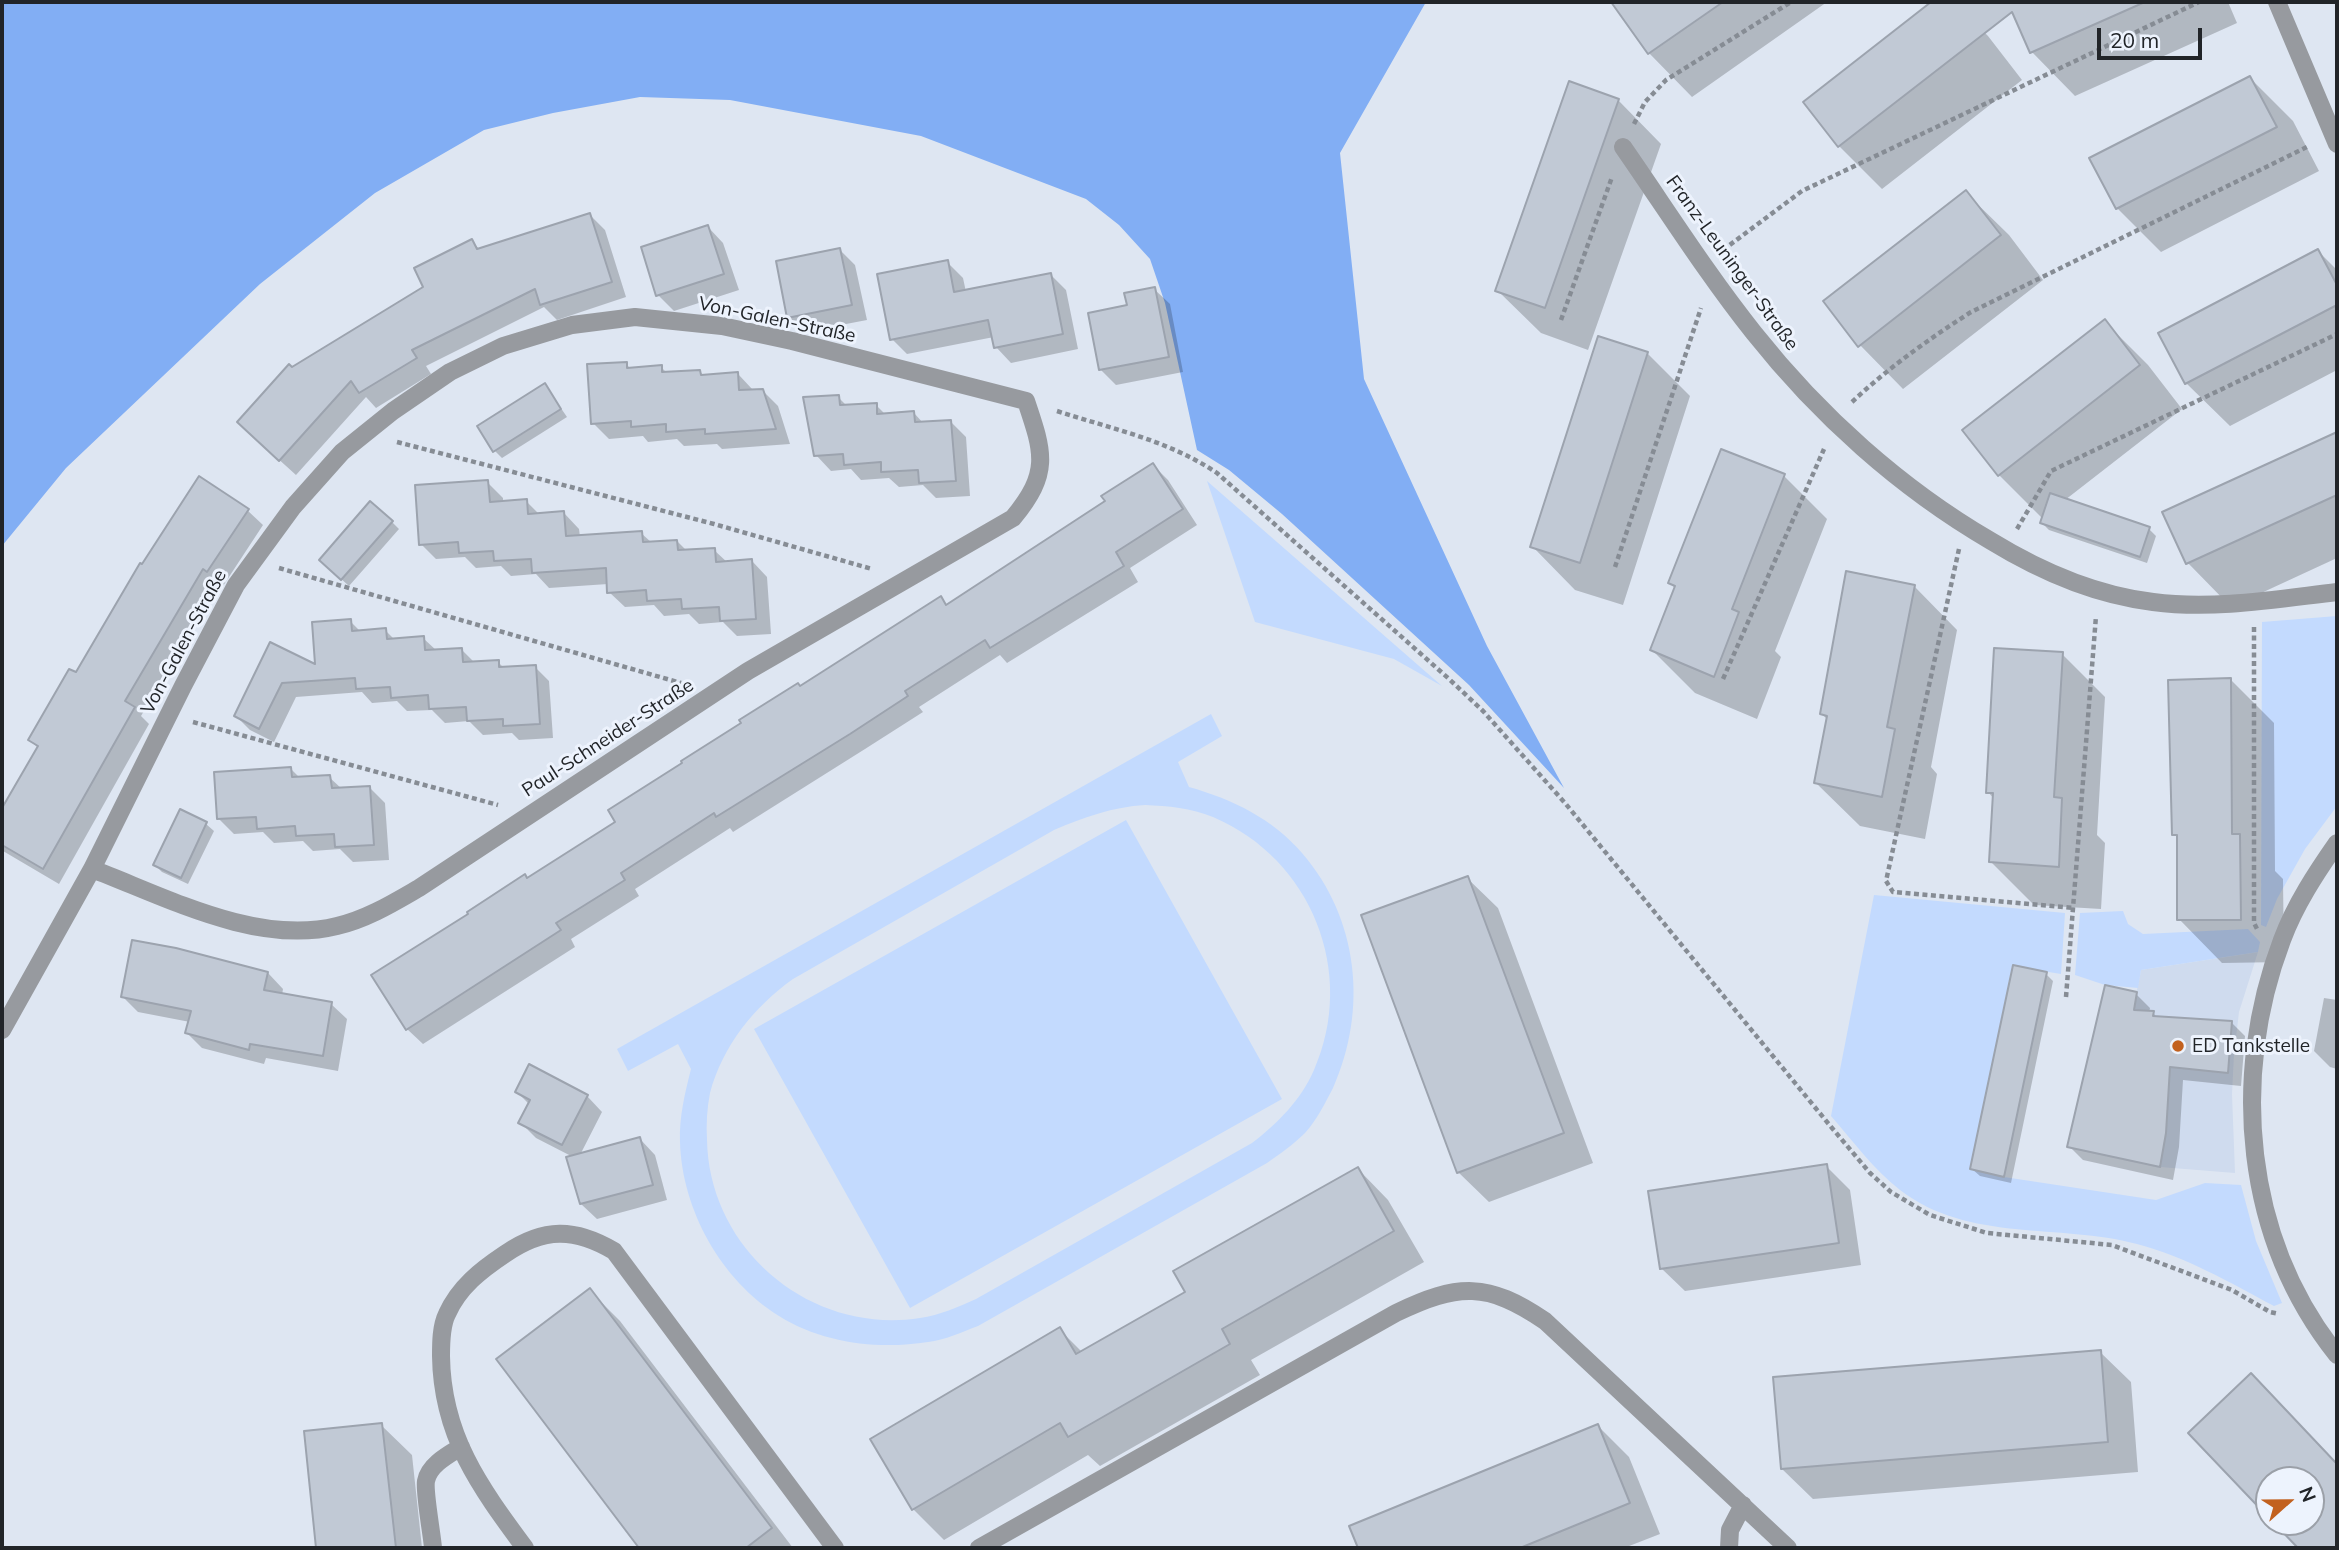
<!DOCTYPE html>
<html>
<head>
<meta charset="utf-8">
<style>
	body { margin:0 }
	#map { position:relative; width:2339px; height:1550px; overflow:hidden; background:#dee6f2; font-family:Mulish,sans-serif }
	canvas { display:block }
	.frame { position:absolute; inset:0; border:4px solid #212428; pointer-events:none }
	.north { position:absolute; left:2255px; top:1466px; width:70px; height:70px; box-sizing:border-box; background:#edf3fd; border:2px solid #9ba0a8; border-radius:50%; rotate:69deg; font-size:19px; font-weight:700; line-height:28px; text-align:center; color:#212428 }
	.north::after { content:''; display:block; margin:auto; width:24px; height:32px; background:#c2611f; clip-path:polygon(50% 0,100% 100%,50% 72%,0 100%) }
	.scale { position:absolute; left:2097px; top:28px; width:105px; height:32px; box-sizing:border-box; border:4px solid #212428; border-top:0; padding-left:9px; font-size:21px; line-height:24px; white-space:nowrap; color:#212428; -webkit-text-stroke:5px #edf3fd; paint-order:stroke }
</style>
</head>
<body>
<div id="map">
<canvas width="2339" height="1550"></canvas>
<div class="frame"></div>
<div class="north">N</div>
<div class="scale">20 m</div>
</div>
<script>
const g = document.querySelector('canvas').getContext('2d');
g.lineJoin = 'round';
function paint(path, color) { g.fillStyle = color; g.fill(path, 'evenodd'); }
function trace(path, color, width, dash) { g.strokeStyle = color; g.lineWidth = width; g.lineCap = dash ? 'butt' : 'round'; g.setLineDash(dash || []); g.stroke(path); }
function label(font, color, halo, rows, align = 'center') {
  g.font = font + ' Mulish,sans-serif'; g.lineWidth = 6; g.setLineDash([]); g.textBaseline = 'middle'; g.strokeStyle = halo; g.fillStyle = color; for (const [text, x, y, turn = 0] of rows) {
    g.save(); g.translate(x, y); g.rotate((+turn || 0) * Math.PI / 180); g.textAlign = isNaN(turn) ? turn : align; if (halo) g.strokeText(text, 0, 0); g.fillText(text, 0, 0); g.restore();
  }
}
paint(new Path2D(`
	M2258 952 2239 1012 2234 1055 2232 1094 2235 1173 2160 1167 2166 1133 2111 1119 2141 970Z`), '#cfdbee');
paint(new Path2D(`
	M1207 481 1442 686 1394 659 1255 622Z
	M2337 616V806L2305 849 2277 899 2266 927 2261 925 2262 622Z
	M1211 714 1222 736 1178 762 1189 787C1232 799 1273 819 1302 853 1359 919 1368 1010 1333 1088 1325 1103 1317 1120 1305 1133 1294 1144 1280 1154 1267 1163L978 1326C962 1332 945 1340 928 1342 878 1350 822 1343 779 1316 721 1280 682 1210 680 1142 679 1117 685 1093 691 1069L678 1044 628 1071 617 1049ZM1145 805C1168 806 1191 808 1213 817 1312 859 1357 973 1314 1070 1301 1100 1277 1124 1252 1143L976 1299C958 1307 940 1315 920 1318 811 1335 709 1250 707 1140 706 1125 707 1108 710 1093 723 1045 754 1007 793 979L1054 830C1084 817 1113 807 1145 805Z
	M1126 820 1282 1099 910 1308 754 1029Z
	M1874 895 2065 913 2061 974 2012 966 1971 1169 2004 1177 2156 1200 2205 1183 2241 1185 2256 1241 2282 1303 2274 1306C2231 1283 2184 1256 2137 1244 2059 1223 1969 1243 1900 1190 1873 1169 1853 1141 1831 1116Z
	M2123 911 2128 924 2143 934 2248 929 2260 942 2258 952 2141 970 2138 988 2105 985 2075 975 2080 913Z`), '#c3dafe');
paint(new Path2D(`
	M2 2H1426L1340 153 1364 379 1487 646 1564 788 1469 685 1282 514 1229 470 1197 450 1165 303 1150 259 1119 225 1086 199 921 136 730 100 640 97 553 113 484 130 375 193 260 284 66 468 2 546Z`), '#82aef4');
paint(new Path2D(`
	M1623 2H1827L1692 97 1649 53 1617 6Z
	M1934 2H1954L1988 36 2022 80 1882 189 1839 146 1805 102Z
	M2014 2H2228L2237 23 2075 96 2032 52 2024 24Z
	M2250 78 2293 121 2319 171 2161 252 2117 208Z
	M1618 100 1661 144 1588 350 1541 333 1497 290Z
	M1965 192 2009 235 2043 280 1903 389 1860 345Z
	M590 215 605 230 626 297 557 320 544 307 426 366 431 374 376 408 366 397 296 475 254 437 425 288 472 241 480 250Z
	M708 227 723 243 739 290 674 311 658 295Z
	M840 250 855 265 867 320 804 332 788 317Z
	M2318 251 2337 270V370L2230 426 2186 383Z
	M947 262 963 278 966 292 1051 275 1066 290 1078 349 1011 363 996 347 994 337 907 354 892 339Z
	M1154 289 1170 304 1183 372 1116 385 1101 370 1129 306Z
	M2105 322 2148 365 2182 409 2065 500 2149 529 2156 536 2147 563 2049 530 2042 523 2043 519 1999 475Z
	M1647 353 1690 396 1623 605 1575 590 1532 546Z
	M626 364 631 369 661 367 668 374 700 372 704 376 738 374 753 390H762L778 406 790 444 722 449 717 444 684 446 677 439 648 442 643 436 609 439 593 423Z
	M545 385 567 417 502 458 495 451Z
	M838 397 848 407 876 405 886 415 914 413 924 424 951 422 966 437 970 496 936 498 923 485 899 487 889 478 861 480 851 469 831 471 816 455Z
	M2337 433V558L2231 607 2188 563 2164 513Z
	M1153 465 1168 480 1197 525 1130 568 1138 582 1007 663 1000 655 919 707 923 712 865 749 733 832 730 828 635 889 639 896 571 939 575 947 423 1044 407 1029 528 880 618 822 800 687 940 598 948 606 1107 501Z
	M1784 476 1827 519 1775 651 1781 657 1757 719 1695 693 1652 650 1676 589 1670 583Z
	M487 482 503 498V503L526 501 540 515 564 513 579 529 580 537 641 533 652 543 677 541 687 551 714 550 728 563 752 561 767 577 771 634 737 636 723 622 699 624 689 614 664 616 654 605 625 607 609 592 608 584 549 588 536 574 511 576 501 566 476 568 465 557 436 559 421 544Z
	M247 510 263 525 223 586 219 583 141 716 149 724 59 884 3 851 2 811 38 748 30 740 76 675Z
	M392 522 399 529 349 586 328 567Z
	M1914 586 1957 630 1931 767 1937 774 1925 839 1860 826 1816 783 1828 720 1821 713Z
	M350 621 361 632 385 630 395 640 423 638 437 651 461 649 475 663 498 662 505 669 535 667 549 681 553 738 519 740 512 733 483 735 469 721 445 723 432 710 407 711 397 701 372 703 362 692 296 697 274 742 250 730 236 716 271 645 317 667Z
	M2062 654 2105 697 2097 835 2105 843 2101 909 2034 905 1991 862 1995 800 1988 792Z
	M2231 680 2274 723 2275 871 2283 879 2284 962 2222 963 2179 919 2178 838 2174 834Z
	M291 769 300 778 329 777 342 789 369 787 385 803 389 860 353 862 340 849 313 851 303 841 274 843 263 832 234 834 219 819Z
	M181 812 206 824 214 831 188 884 162 872 155 865Z
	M1467 878 1498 908 1593 1163 1489 1202 1458 1172Z
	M268 973 283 989 282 995 331 1004 347 1019 338 1071 266 1058 264 1064 202 1048 187 1033 190 1022 138 1012 123 997Z
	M2046 974 2053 981 2011 1183 1980 1176 1972 1169Z
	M2136 994 2150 1008 2149 1013H2153L2158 1018 2232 1023 2245 1036 2241 1086 2183 1080 2179 1147 2173 1180 2083 1160 2069 1146Z
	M2324 998 2337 1000V1069L2330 1067 2314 1051Z
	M517 1092 587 1096 602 1112 580 1155 640 1139 655 1155 667 1200 597 1219 581 1204 573 1157 536 1138 520 1122 529 1104Z
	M1826 1166 1850 1190 1861 1265 1685 1291 1661 1268Z
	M1358 1169 1388 1200 1424 1262 1251 1360 1260 1375 1100 1466 1088 1455 944 1540 913 1509 872 1440 1059 1329 1082 1352 1187 1293Z
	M589 1290 620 1321 793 1548H641L498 1360Z
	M2100 1352 2131 1382 2138 1472 1813 1499 1782 1469Z
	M2251 1375 2337 1465V1548H2300L2275 1522H2311V1480H2269V1515Z
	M381 1425 412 1455 422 1548H318L306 1433Z
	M1598 1426 1629 1457 1660 1534 1624 1548H1359L1351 1527Z`), '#0003');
const building = new Path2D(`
	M1611 2H1723L1648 54Z
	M1931 2H2145L2030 53 2012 12 1838 147 1803 102Z
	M2250 76 2277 127 2116 209 2089 158Z
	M1569 81 1619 99 1545 308 1495 291Z
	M1966 190 2001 235 1858 347 1823 301Z
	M590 213 612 282 540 305 535 289 412 350 417 358 359 393 351 381 279 461 237 422 289 364 292 367 423 287 414 268 472 239 477 249Z
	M708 225 724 274 656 296 641 247Z
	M840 248 852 305 787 318 776 261Z
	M2318 249 2337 285V305L2185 384 2158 333Z
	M948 260 954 292 1051 273 1063 334 994 348 988 320 890 340 877 274Z
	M1155 287 1169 357 1099 370 1088 313 1127 305 1124 293Z
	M2105 319 2140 365 1998 476 1962 430Z
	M1598 336 1648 352 1580 563 1530 547Z
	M627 362V368L662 365V372L700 370 701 375 738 372 739 390 763 389 776 429 705 434V429L666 432V424L631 427V421L591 424 587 364Z
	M545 383 561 409 493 452 477 426Z
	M839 395 840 405 877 403V414L914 411 915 422 951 420 956 481 919 483 918 470 881 472V462L844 465 843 454 814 456 803 397Z
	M2337 432V495L2186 564 2162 512Z
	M1721 449 1785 474 1732 609 1739 612 1714 677 1650 650 1675 586 1668 583Z
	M1153 463 1183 509 1116 552 1124 566 990 648 985 640 905 691 908 696 850 734 716 817 714 813 621 873 625 880 556 923 561 930 406 1030 371 975 468 914 467 912 525 874 527 878 615 822 608 810 682 763 681 761 741 723 739 720 798 683 800 686 941 596 946 605 1105 501 1101 496Z
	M199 476 249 509 207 572 203 569 125 701 135 707 43 869 2 845V808L38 746 28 740 69 669 76 672 140 563 142 564Z
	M488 480 490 502 527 499 528 514 564 511 566 536 642 531 643 542 677 540 678 550 715 548 716 562 752 559 756 619 720 621 719 607 682 609 681 599 647 601 646 590 607 593 606 568 532 573 531 559 494 561 493 551 459 553 458 542 419 545 415 485Z
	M2050 493 2150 527 2140 557 2040 523Z
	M370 501 393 521 341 580 319 560Z
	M1846 571 1915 585 1887 727 1895 729 1882 797 1814 783 1827 716 1820 714Z
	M351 619 352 631 386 628 387 639 424 636 425 650 462 648 463 662 499 660V667L536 665 540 724 503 726V719L467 721 466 707 429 709 428 695 391 698 390 687 356 689 355 678 282 683 259 729 234 716 270 642 315 664 312 622Z
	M1994 648 2063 652 2054 797 2062 798 2059 867 1989 862 1993 793H1986Z
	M2231 678 2232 834H2240L2241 920H2177V835H2172L2168 680Z
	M291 767 292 777 330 775 332 788 370 786 374 845 335 847 334 834 296 836 295 826 257 829 256 817 217 819 214 772Z
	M180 809 207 822 181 878 153 865Z
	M1468 876 1564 1133 1457 1173 1361 915Z
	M132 940 176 948 268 972 264 990 332 1002 323 1056 250 1044 249 1050 185 1033 191 1011 121 997Z
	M2013 965 2047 972 2004 1177 1970 1169Z
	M2105 985 2137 992 2134 1010 2154 1011 2153 1016 2232 1021 2228 1073 2170 1067 2166 1133 2160 1167 2067 1147Z
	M529 1064 588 1095 562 1145 518 1123 530 1100 515 1092Z
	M640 1137 653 1185 580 1204 566 1157Z
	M1827 1164 1839 1243 1660 1269 1648 1191Z
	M1358 1167 1394 1231 1222 1329 1230 1344 1068 1437 1060 1423 912 1510 870 1439 1060 1327 1076 1354 1185 1292 1173 1271Z
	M590 1288 772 1528 746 1548H639L496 1359Z
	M2101 1350 2108 1442 1781 1469 1773 1377Z
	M2251 1373 2337 1464V1548H2298L2273 1522H2311V1480H2269V1518L2188 1433Z
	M382 1423 396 1548H316L304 1431Z
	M1598 1424 1630 1503 1520 1548H1358L1349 1526Z`);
paint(building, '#c1c9d5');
trace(building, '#9ca3ae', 2);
trace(new Path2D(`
	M1634 124 1645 102 1666 80 1791 2
	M1723 250 1802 191 2199 2
	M1561 320 1612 177
	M1852 402C1888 368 1929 339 1971 312L2309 146
	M1057 411C1112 429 1168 440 1217 473L1448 678 1483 711 1565 803 1832 1128 1870 1173 1891 1192 1930 1215 1987 1233 2112 1245 2232 1290 2270 1312 2279 1314
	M397 442 714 524 872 569
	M2017 529 2051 471 2337 334
	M1959 549 1886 881 1893 892 2074 908
	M1615 567 1701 308
	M279 568 681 683
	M2254 627V923L2257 929
	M1723 679 1824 449
	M193 722 498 805
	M2066 997 2096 616`), '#868c94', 4.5, [5, 3.5]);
trace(new Path2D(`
	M433 1548C432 1534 424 1492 426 1481 429 1465 448 1455 461 1447
	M525 1548C480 1487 442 1436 441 1356 441 1343 441 1326 447 1314 459 1287 481 1270 505 1254 544 1227 575 1228 614 1251L835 1548
	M979 1548 1396 1313C1458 1283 1488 1282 1545 1321L1788 1548
	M1729 1548 1730 1530 1743 1505`), '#979a9f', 18);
trace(new Path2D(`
	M2277 2 2337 144
	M1623 147C1666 209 1707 274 1754 333 1819 415 1900 488 1991 541 2040 571 2095 595 2153 602 2214 610 2277 599 2337 592
	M2337 843C2316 873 2295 905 2282 940 2230 1077 2244 1238 2337 1355
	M2 1030 92 869 183 686 236 585 293 507 342 452 393 411 450 372 503 346 572 325 635 317 722 326 792 341 1026 401C1044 454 1050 473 1013 518L748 671 419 888C393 903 367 919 337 926 257 946 166 897 92 869`), '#979a9f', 18);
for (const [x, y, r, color] of [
	[2178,1046,7,"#c2611f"]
]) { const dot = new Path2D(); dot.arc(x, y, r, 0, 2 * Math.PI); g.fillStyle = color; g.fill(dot); trace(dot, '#edf3fd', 2.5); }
label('19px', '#212428', '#edf3fd', [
	["Franz-Leuninger-Straße",1732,263,54],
	["Von-Galen-Straße",777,320,12],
	["Von-Galen-Straße",184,642,-62],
	["Paul-Schneider-Straße",608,738,-33]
]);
label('19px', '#212428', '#edf3fd', [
	["ED Tankstelle",2192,1046]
], 'left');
</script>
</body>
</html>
